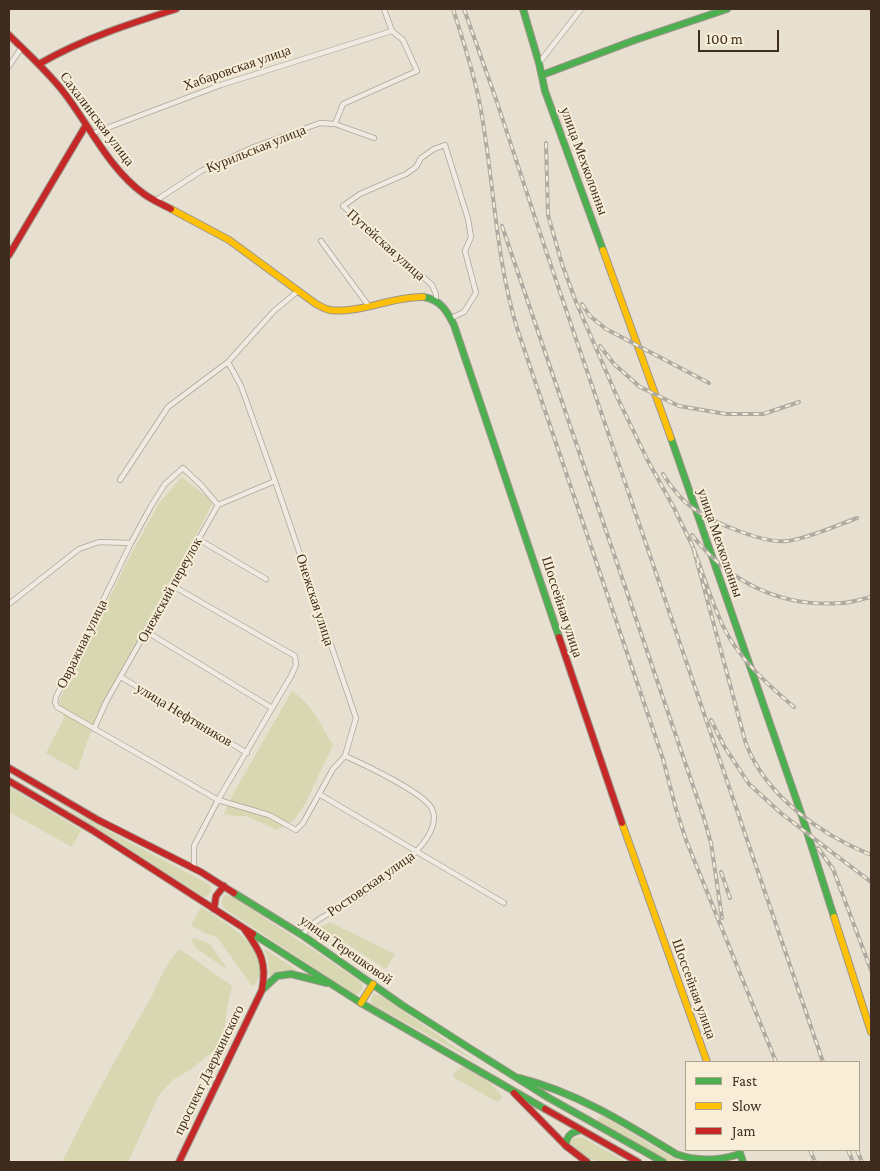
<!DOCTYPE html>
<html>
<head>
<meta charset="utf-8">
<style>
	body { margin:0 }
	#map { position:relative; width:880px; height:1171px; overflow:hidden; background:#e7e0d1; font-family:"Crimson Pro",serif }
	canvas { display:block }
	.frame { position:absolute; inset:0; border:10px solid #3e2d1f; pointer-events:none }
	.legend { position:absolute; left:685px; top:1061px; width:175px; height:90px; box-sizing:border-box; background:#f8eed7; border:1px solid #aea18d; margin:0; padding:6px 9px; list-style:none; font-size:15px; color:#3e2d1f }
	.legend li { display:flex; align-items:center; gap:10px; height:25px }
	.legend b { width:25px; border:1px solid #aea18d }
	.scale { position:absolute; left:698px; top:30px; width:81px; height:22px; box-sizing:border-box; border:2px solid #3e2d1f; border-top:0; padding-left:6px; font-size:15px; line-height:18px; white-space:nowrap; color:#3e2d1f; -webkit-text-stroke:4px #f8eed7; paint-order:stroke }
</style>
</head>
<body>
<div id="map">
<canvas width="880" height="1171"></canvas>
<div class="frame"></div>
<ul class="legend">
<li><b style="height:6px;background:#4caf50"></b>Fast</li>
<li><b style="height:6px;background:#ffc107"></b>Slow</li>
<li><b style="height:6px;background:#c62828"></b>Jam</li>
</ul>
<div class="scale">100 m</div>
</div>
<script>
const g = document.querySelector('canvas').getContext('2d');
g.lineJoin = 'round';
function paint(path, color) { g.fillStyle = color; g.fill(path, 'evenodd'); }
function trace(path, color, width, dash) { g.strokeStyle = color; g.lineWidth = width; g.lineCap = dash ? 'butt' : 'round'; g.setLineDash(dash || []); g.stroke(path); }
function label(font, color, halo, rows, align = 'center') {
  g.font = font + ' "Crimson Pro",serif'; g.lineWidth = 4; g.setLineDash([]); g.textBaseline = 'middle'; g.strokeStyle = halo; g.fillStyle = color; for (const [text, x, y, turn = 0] of rows) {
    g.save(); g.translate(x, y); g.rotate((+turn || 0) * Math.PI / 180); g.textAlign = isNaN(turn) ? turn : align; if (halo) g.strokeText(text, 0, 0); g.fillText(text, 0, 0); g.restore();
  }
}
paint(new Path2D(`
	M182 477 213 502C189 551 162 599 135 647 112 688 90 725 78 771L46 753 64 718 59 701 127 562 159 503Z
	M292 691C311 703 321 725 333 745L305 804 294 820 277 830 246 816H234L224 814 232 796Z
	M9 787 81 830 72 847 9 812Z
	M64 807 210 885C212 890 211 893 207 897L202 896Z
	M225 895 233 897 357 979 362 983C363 989 362 992 356 995L349 991 225 909 221 902Z
	M201 907C221 920 263 943 261 971 260 975 257 981 255 985L252 986 217 937 206 934 191 925Z
	M330 922 395 954 386 969 320 927Z
	M195 938 210 944 228 970 197 949 191 940Z
	M263 948 297 970 277 972 269 976 268 958Z
	M180 949 232 986 227 1008 224 1038 216 1049 190 1070 173 1080 159 1095 128 1162H62C89 1107 118 1054 149 1001 159 983 165 963 180 949Z
	M374 994 381 996 480 1064 372 1004 371 999Z
	M463 1067C477 1073 494 1083 502 1097L500 1100 497 1102 455 1078 453 1075 456 1070Z
	M600 1116 604 1117 668 1155 684 1162H671L661 1158 597 1121Z
	M578 1137 584 1138 626 1162C604 1162 586 1164 571 1144L572 1139Z`), '#d7d7b2');
const street = new Path2D(`
	M384 9 392 31
	M539 63 581 9
	M9 66 22 47
	M335 124 343 104 417 71 403 40 392 31
	M91 134 221 85 392 31
	M155 201 201 171 254 147 320 123 335 124 374 138
	M321 241 368 305
	M436 300V294L432 285 343 206 360 194 406 174 416 167 421 158 434 149 445 145 468 219 471 237 465 251 476 293 464 312 451 318
	M120 480 168 407 228 362 274 311 298 291
	M198 539 266 579
	M131 543 56 697 55 702 57 707 218 800 269 815 296 830 303 823 333 769 345 756 356 718 275 481 241 386 228 362
	M173 586 295 656 296 665 291 676 218 800 194 846V868
	M9 604 79 549 99 542 131 543 151 506 165 484 183 468 201 485 218 505
	M147 632 272 708
	M121 677 247 753
	M94 729 106 702 218 505 275 481
	M319 794 504 903
	M302 935C306 931 309 927 313 924 323 915 337 910 349 903 371 889 447 841 432 809 425 793 363 764 345 756`);
const fast = new Path2D(`
	M523 9 539 63 545 91 603 250
	M542 75 635 40 727 9
	M423 297C440 299 447 311 454 325L559 637
	M671 438 802 816 834 917
	M234 893 302 935 402 1005 474 1051 549 1098 663 1162
	M253 934 361 1003 545 1109
	M263 989 277 976 291 974 327 983
	M519 1078C576 1092 627 1124 676 1154 698 1162 718 1161 740 1154
	M566 1146C566 1136 571 1132 581 1130
	M739 1150 743 1162`);
const slow = new Path2D(`
	M171 209 229 240 316 304C320 306 325 309 330 310 359 314 393 296 423 297
	M603 250 671 438
	M622 823 707 1062
	M834 917 871 1032
	M361 1003 373 984`);
const jam = new Path2D(`
	M9 35C27 53 46 70 62 90 89 124 108 168 144 194 152 200 162 204 171 209
	M39 64C82 39 129 24 176 9
	M9 255 86 125
	M559 637 622 823
	M9 768 98 820 201 872 234 893
	M9 781 92 830 253 934
	M214 909 216 896 224 886
	M514 1093 566 1146 587 1162
	M545 1109 638 1162
	M179 1162 262 990C267 963 261 952 245 930`);
trace(street, '#ada599', 6);
trace(fast, '#9d9589', 8);
trace(slow, '#9d9589', 8);
trace(jam, '#9d9589', 8);
trace(street, '#f0ebe2', 4.5);
trace(fast, '#4caf50', 6);
trace(slow, '#ffc107', 6);
trace(jam, '#c62828', 6);
const rail = new Path2D(`
	M453 9C463 40 474 73 480 105 494 179 495 256 517 328L663 759 676 809 686 840 776 1062
	M464 9 497 102 546 251 823 1062
	M546 143 548 215 562 264 576 302 618 399 648 461 673 506 693 547
	M502 226 703 815 711 843 722 918
	M582 304 590 316 606 329 709 383
	M600 346 614 364 640 387 679 406 726 414H763L799 402
	M663 474C671 487 681 500 694 509 712 522 764 544 787 541 807 539 838 525 857 518
	M692 535C729 582 781 608 841 603 851 603 861 599 871 597
	M794 707C767 684 739 659 723 626 711 601 703 573 693 547L746 744C767 797 820 834 871 855
	M711 720 724 746 749 784 782 814 871 882
	M818 848 833 869 871 970
	M721 872 730 898
	M810 1150 815 1162
	M848 1150 853 1162
	M857 1150 862 1162`);
trace(rail, '#afaaa2', 4);
trace(rail, '#f8eed7', 2, [5.5]);
label('14px', '#3e2d1f', '#f8eed7', [
	["Хабаровская улица",237,68,-19],
	["Сахалинская улица",97,119,53],
	["Курильская улица",256,149,-22],
	["улица Мехколонны",584,161,70],
	["Путейская улица",386,245,42],
	["улица Мехколонны",720,543,71],
	["Онежский переулок",170,590,-61],
	["Онежская улица",315,600,72],
	["Шоссейная улица",562,607,72],
	["Овражная улица",82,644,-64],
	["улица Нефтяников",184,715,31],
	["Ростовская улица",371,884,-35],
	["улица Терешковой",346,950,35],
	["Шоссейная улица",694,989,70],
	["проспект Дзержинского",209,1070,-64]
]);
</script>
</body>
</html>
